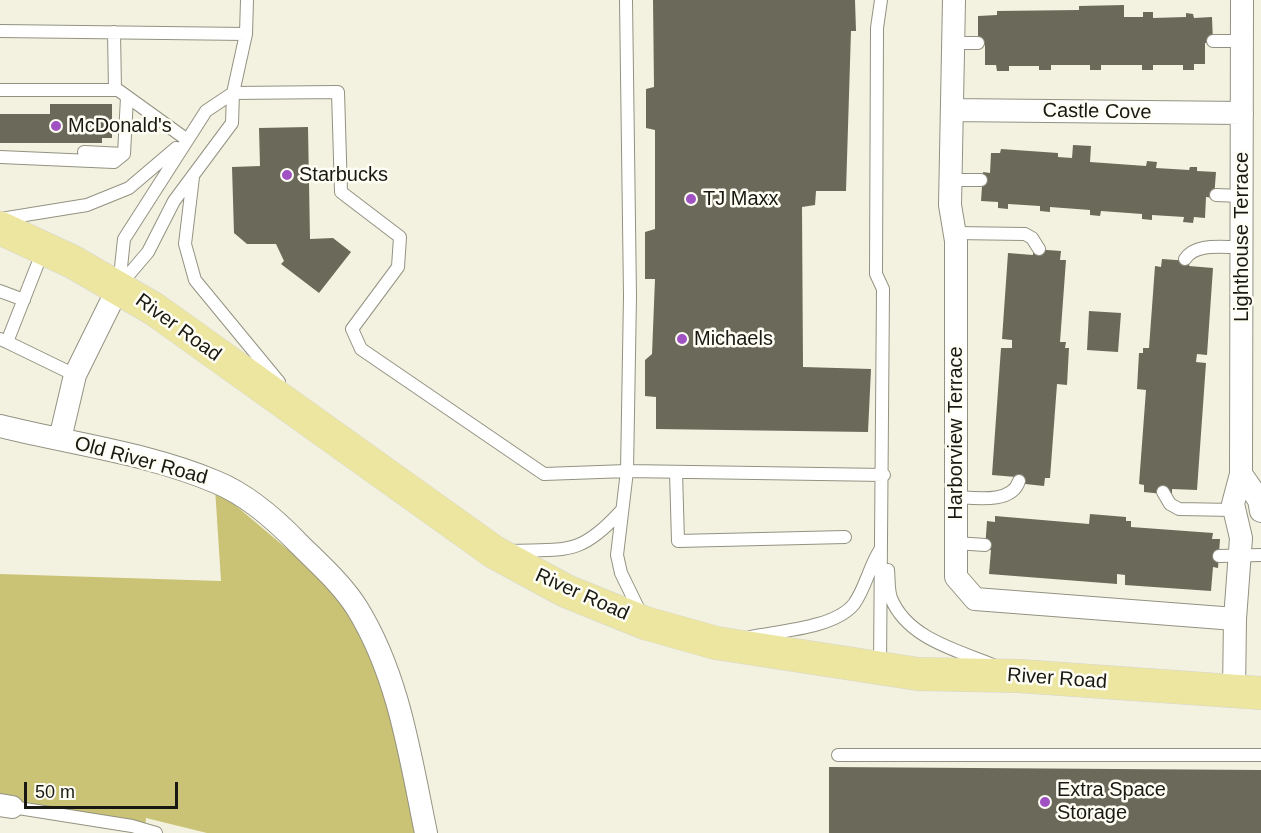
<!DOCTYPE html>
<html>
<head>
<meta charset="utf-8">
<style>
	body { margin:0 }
	#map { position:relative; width:1261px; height:833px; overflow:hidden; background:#f3f2e0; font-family:Helvetica,sans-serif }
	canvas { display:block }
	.scale { position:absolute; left:24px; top:782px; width:154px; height:27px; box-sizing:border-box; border:3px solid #191812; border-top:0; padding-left:8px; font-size:18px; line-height:21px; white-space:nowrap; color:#191812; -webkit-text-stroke:4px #fffef4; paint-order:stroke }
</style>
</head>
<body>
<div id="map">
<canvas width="1261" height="833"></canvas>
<div class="scale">50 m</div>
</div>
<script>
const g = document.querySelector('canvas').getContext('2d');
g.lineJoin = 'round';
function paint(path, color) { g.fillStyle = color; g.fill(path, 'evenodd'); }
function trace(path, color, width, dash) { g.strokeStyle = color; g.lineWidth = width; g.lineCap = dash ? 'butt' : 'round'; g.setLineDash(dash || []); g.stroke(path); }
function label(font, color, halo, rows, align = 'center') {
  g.font = font + ' Helvetica,sans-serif'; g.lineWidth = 5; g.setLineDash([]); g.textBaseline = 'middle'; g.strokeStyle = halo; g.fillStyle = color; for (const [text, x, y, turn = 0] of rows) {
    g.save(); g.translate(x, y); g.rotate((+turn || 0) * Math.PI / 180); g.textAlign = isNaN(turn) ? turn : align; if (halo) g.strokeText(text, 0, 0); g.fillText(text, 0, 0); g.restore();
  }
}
paint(new Path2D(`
	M215 488 357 608 431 833H207L146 818 145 830 0 805V574L221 581Z`), '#cac376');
paint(new Path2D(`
	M653 0H855L856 31H851L846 191H816L815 205 802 207 803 367 871 369 868 432 656 429V397L645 396V360L652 354 655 279H645V232L655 229V130L646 128V89L654 87Z
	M1124 5V17H1143V12H1153V18L1186 17V13L1193 14 1194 18 1212 17 1213 43H1205V64H1194V70H1183V65H1153V70H1142V65H1101V70H1090V65H1051V70H1039V66H1009V71H997L996 65H985V45H978V16L997 15V11L1079 10V6Z
	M50 104H112V138H102V143H0V114H50Z
	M308 127 310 239 333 238 351 252 319 293 281 264 284 261 276 244H247L234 233 232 167 260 166 259 128Z
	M1073 145 1091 146 1090 162 1146 166 1147 161 1157 162 1156 168 1189 170 1190 167H1197V171L1216 172 1214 198 1206 197 1205 218 1194 217 1193 223 1183 222 1184 217 1152 215V220L1142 219V214L1101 211 1100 216 1090 215V210L1050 207V212L1040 211V206L1008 204V209L998 208V202L981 201 983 172 990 173 991 153H1000L1001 149 1058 153V157L1072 158Z
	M1033 249 1061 251 1060 260H1066L1060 342H1066L1065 348H1069L1067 385 1057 384 1050 478H1045L1044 486 1016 483V477L992 475 1001 348H1012V340L1002 339 1008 253 1033 255Z
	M1162 259 1190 261 1189 266 1213 268 1207 355 1197 354 1196 362 1206 363 1197 490 1172 489V495L1144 492V485L1139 484 1146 390 1137 389 1139 353H1143V348H1149L1155 266 1161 267Z
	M1089 311 1121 313 1118 352 1087 350Z
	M1090 514 1126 517V521H1131V527L1213 533 1212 539H1220L1218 568 1213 567 1211 591 1125 585V575L1117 574V584L989 574 991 550 985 549 987 521 995 522V516L1089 524Z
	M829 767 1261 770V833H829Z`), '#6b6a5a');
const service = new Path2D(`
	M626 0 630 296 627 471 617 555 621 573 641 614
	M0 31 246 34
	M114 32 115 90
	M1213 41H1242
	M953 43H978
	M0 90H118L186 139
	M84 152 124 154
	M0 157 114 162 124 154 127 97
	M193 177 185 244 195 280 279 382
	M951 180H981
	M1216 195 1242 196
	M0 219 87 205 129 188 176 148
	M955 233 1025 234 1032 238 1039 249
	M1185 259C1196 242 1224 248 1242 247
	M119 286 124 239 206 111 233 93 338 92 341 192 400 237 398 267 352 329 361 349 544 474 627 471 884 475
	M119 286 148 252 174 201 232 123 233 93 246 34 247 0
	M0 291 24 300
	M0 339 7 342 44 248
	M7 342 75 375
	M676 472 678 541 845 537
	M1163 492 1170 504 1179 509 1234 510
	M956 497C975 498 1012 504 1019 481
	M956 543 985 545
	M510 551C567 549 580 556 621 511
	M1219 556 1261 555
	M888 570C889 579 888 590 891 598 907 638 956 650 993 665
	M750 637C779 631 835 628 854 604 866 587 869 567 880 550
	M880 666 883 289 876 274 877 28 881 0
	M838 755H1261
	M12 807 132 826 156 833`);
const minor = new Path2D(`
	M954 0 950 205 956 241V577L975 599 1235 619
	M952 110 1242 113
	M0 426C72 444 147 453 216 482 248 495 275 519 299 544 319 564 342 584 357 608 399 676 410 756 426 833
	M60 439 75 375 119 286
	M1241 474 1259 500 1261 511
	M1234 691 1235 619 1241 538 1233 504 1241 474 1242 0
	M0 805 12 807`);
const primary = new Path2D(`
	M0 228 73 262 154 309 494 552 566 591 645 623 716 643 918 674 1019 676 1261 693`);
trace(service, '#939282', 14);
trace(minor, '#939282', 24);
trace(primary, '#d6d5d4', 34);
trace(service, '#fff', 12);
trace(minor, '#fff', 22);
trace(primary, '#ece6a0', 33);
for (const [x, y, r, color] of [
	[56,126,6,"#a052c3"],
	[287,175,6,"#a052c3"],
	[691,199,6,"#a052c3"],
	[682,339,6,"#a052c3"],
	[1045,802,6,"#a052c3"]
]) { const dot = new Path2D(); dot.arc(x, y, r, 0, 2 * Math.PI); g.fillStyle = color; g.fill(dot); trace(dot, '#fffef4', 2); }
label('20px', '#191812', '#fffef4', [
	["Castle Cove",1097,112,1],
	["Lighthouse Terrace",1242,237,-90],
	["River Road",178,328,36],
	["Harborview Terrace",956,433,-90],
	["Old River Road",141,461,15],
	["River Road",582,595,24],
	["River Road",1057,679,4]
]);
label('20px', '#191812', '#fffef4', [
	["McDonald's",68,126],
	["Starbucks",299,175],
	["TJ Maxx",703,199],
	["Michaels",694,339],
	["Extra Space",1057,790],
	["Storage",1057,813]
], 'left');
</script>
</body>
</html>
